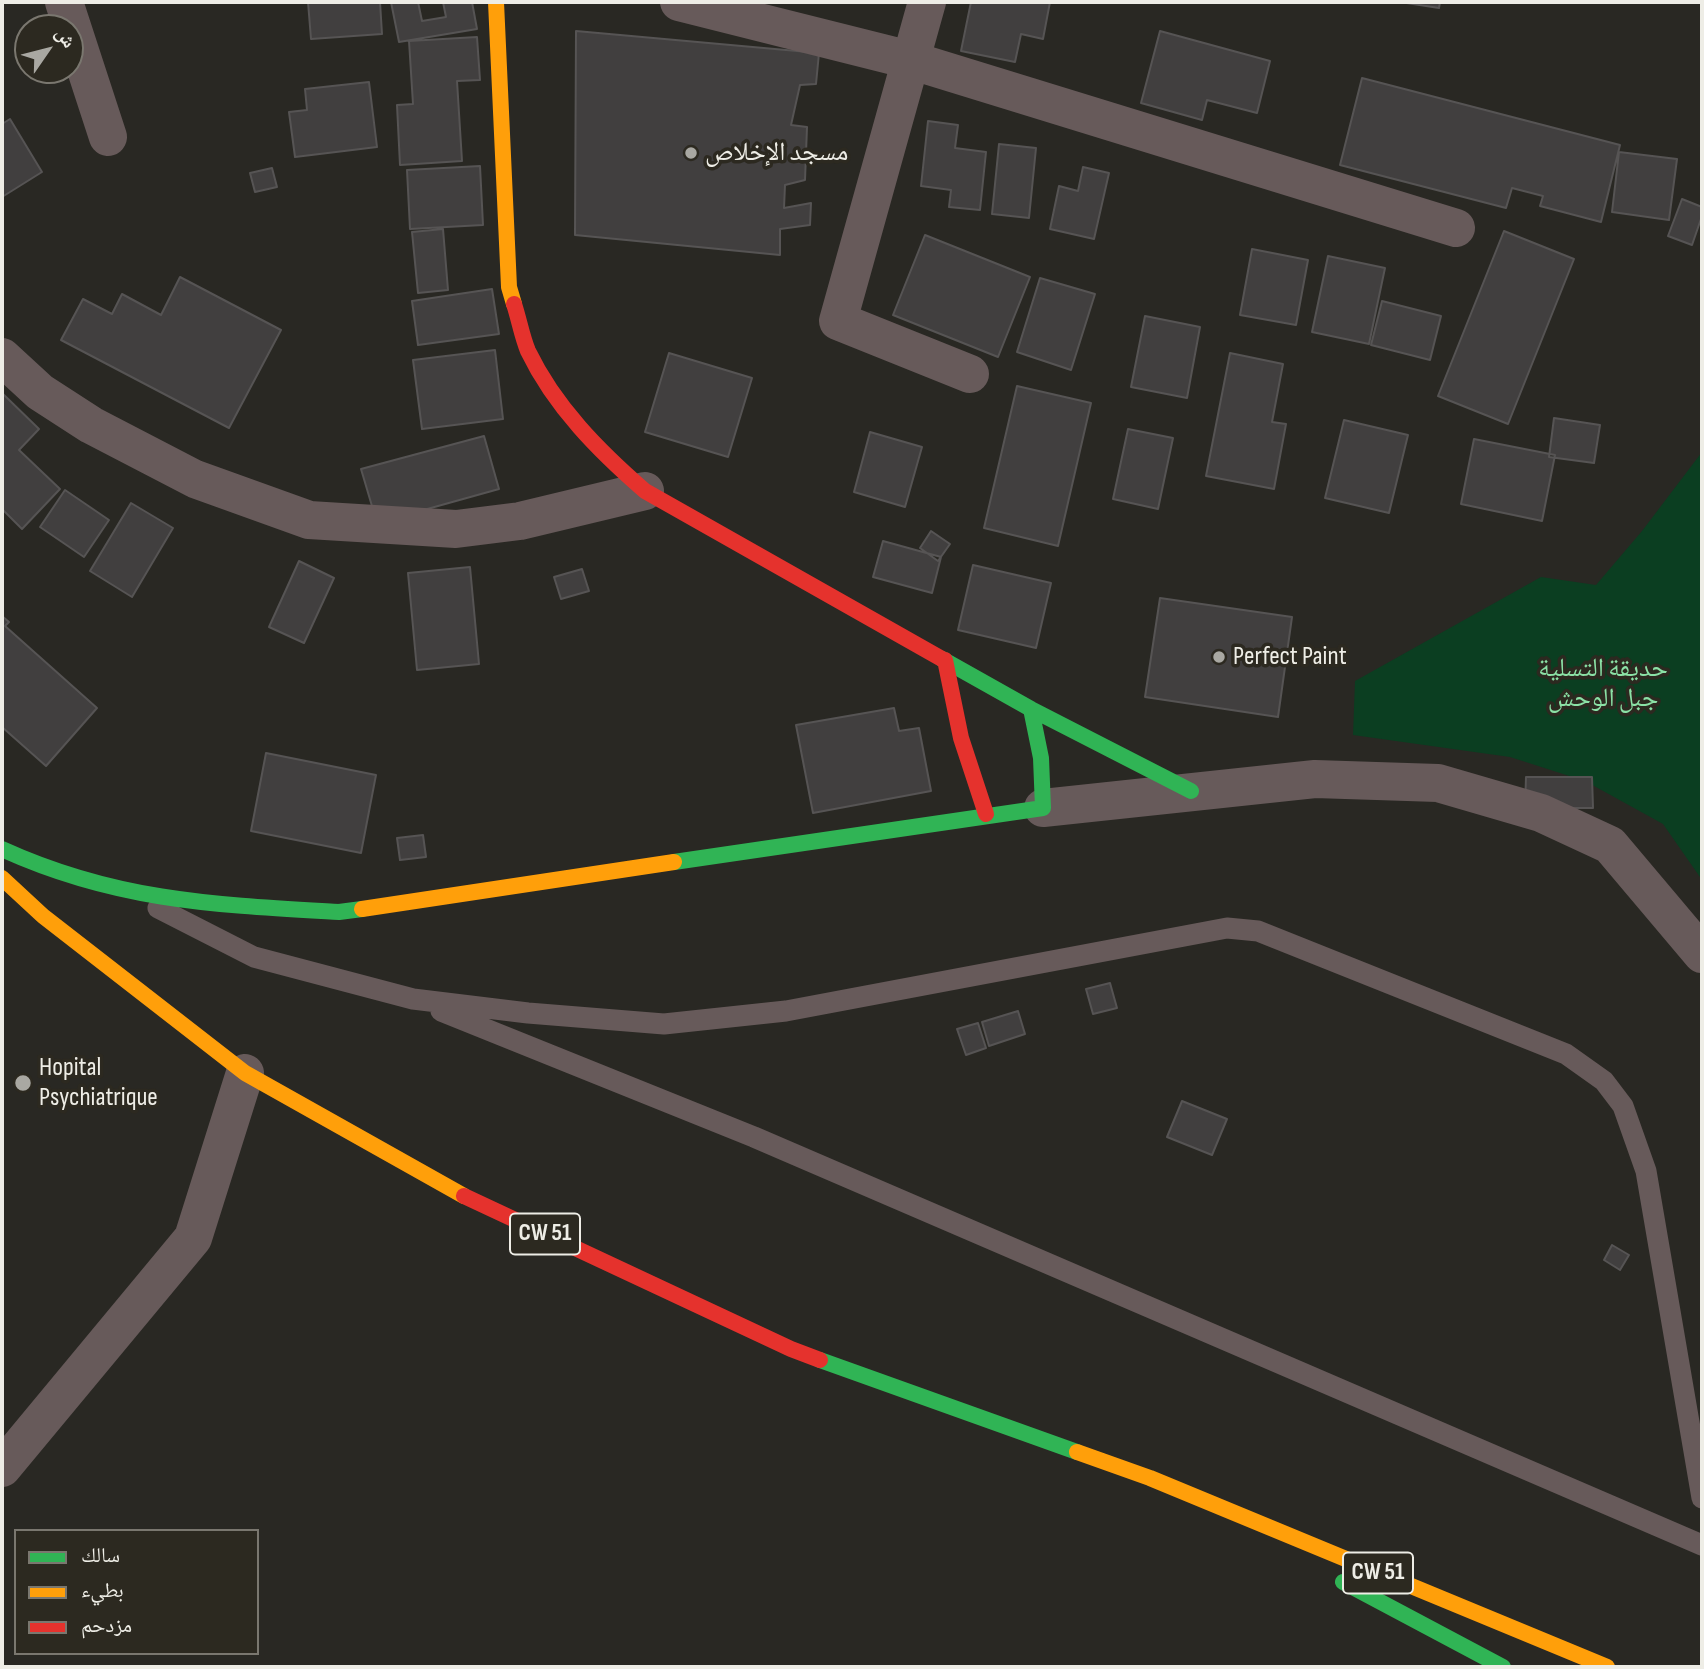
<!DOCTYPE html>
<html>
<head>
<meta charset="utf-8">
<style>
	body { margin:0 }
	#map { position:relative; width:1704px; height:1669px; overflow:hidden; background:#292823; font-family:"Sofia Sans Condensed","Noto Naskh Arabic",sans-serif }
	canvas { display:block }
	.frame { position:absolute; inset:0; border:4px solid #eeede6; pointer-events:none }
	.legend { position:absolute; left:14px; top:1529px; width:245px; height:126px; box-sizing:border-box; background:#2c2920; border:2px solid #7a776f; margin:0; padding:9px 12px; list-style:none; font-size:21px; color:#eeede6 }
	.legend li { display:flex; align-items:center; gap:14px; height:35px }
	.legend b { width:35px; border:2px solid #7a776f }
	.north { position:absolute; left:14px; top:14px; width:70px; height:70px; box-sizing:border-box; background:#2c2920; border:2px solid #7a776f; border-radius:50%; rotate:55deg; font-size:19px; font-weight:700; line-height:28px; text-align:center; color:#eeede6 }
	.north::after { content:''; display:block; margin:auto; width:24px; height:32px; background:#a9a8a2; clip-path:polygon(50% 0,100% 100%,50% 72%,0 100%) }
</style>
</head>
<body>
<div id="map">
<canvas width="1704" height="1669"></canvas>
<div class="frame"></div>
<ul class="legend">
<li><b style="height:9px;background:#30b455"></b>سالك</li>
<li><b style="height:9px;background:#ff9f0a"></b>بطيء</li>
<li><b style="height:9px;background:#e5322d"></b>مزدحم</li>
</ul>
<div class="north">ش</div>
</div>
<script>
const g = document.querySelector('canvas').getContext('2d');
g.lineJoin = 'round';
function paint(path, color) { g.fillStyle = color; g.fill(path, 'evenodd'); }
function trace(path, color, width, dash) { g.strokeStyle = color; g.lineWidth = width; g.lineCap = dash ? 'butt' : 'round'; g.setLineDash(dash || []); g.stroke(path); }
function label(font, color, halo, rows, align = 'center') {
  g.font = font + ' "Sofia Sans Condensed","Noto Naskh Arabic",sans-serif'; g.lineWidth = 7; g.setLineDash([]); g.textBaseline = 'middle'; g.strokeStyle = halo; g.fillStyle = color; for (const [text, x, y, turn = 0] of rows) {
    g.save(); g.translate(x, y); g.rotate((+turn || 0) * Math.PI / 180); g.textAlign = isNaN(turn) ? turn : align; if (halo) g.strokeText(text, 0, 0); g.fillText(text, 0, 0); g.restore();
  }
}
paint(new Path2D(`
	M1702 452V880L1663 824 1585 781 1510 757 1353 735 1355 681 1541 577 1596 585 1642 531Z`), '#0b3e21');
const building = new Path2D(`
	M308 2H380L382 34 311 39Z
	M391 2H418L422 21 446 17 443 2H472L477 29 399 42Z
	M971 2H1050L1043 39 1021 34 1015 62 961 51Z
	M1400 2H1440L1439 8Z
	M576 31 819 53 816 84 800 85 791 125 807 127 805 180 785 185 784 208 811 203 810 225 780 229V255L575 235Z
	M1160 31 1270 61 1257 113 1207 100 1202 120 1141 103Z
	M477 37 480 80 457 81 462 161 400 165 397 105 413 104 409 41Z
	M1362 78 1620 145 1601 222 1540 206 1543 196 1512 188 1506 208 1340 165Z
	M369 82 377 147 295 157 289 112 307 110 305 89Z
	M10 119 42 172 2 197V124Z
	M928 121 958 125 955 148 986 152 980 210 949 207 951 190 921 186Z
	M999 144 1036 148 1029 218 992 214Z
	M1619 152 1677 159 1669 220 1612 212Z
	M480 166 483 225 410 229 407 170Z
	M1083 167 1109 173 1094 239 1050 229 1059 186 1078 191Z
	M272 168 277 187 255 192 250 173Z
	M1682 199 1702 207V216L1692 245 1668 236Z
	M443 229 448 290 418 293 412 232Z
	M1504 231 1574 259 1508 424 1438 396Z
	M925 235 1030 277 998 357 893 315Z
	M1252 249 1308 260 1296 325 1240 315Z
	M1328 256 1385 268 1369 344 1312 332Z
	M180 277 281 330 229 428 61 340 83 299 112 314 122 294 161 315Z
	M1040 278 1095 294 1071 370 1017 352Z
	M492 289 499 334 418 345 412 301Z
	M1382 301 1441 316 1430 360 1371 345Z
	M1145 316 1200 327 1187 398 1131 387Z
	M495 350 503 419 422 429 413 360Z
	M669 353 752 378 728 457 645 432Z
	M1230 353 1283 364 1272 422 1286 424 1274 489 1206 476Z
	M1017 386 1091 403 1058 546 984 528Z
	M2 393 39 429 19 450 60 489 22 529 2 509Z
	M1554 418 1600 425 1594 463 1549 457Z
	M1344 420 1408 435 1389 513 1325 498Z
	M1128 429 1173 438 1158 509 1113 499Z
	M870 432 922 447 905 507 854 492Z
	M484 436 499 489 377 523 361 469Z
	M1474 439 1555 455 1542 521 1461 504Z
	M65 490 109 520 84 557 40 527Z
	M131 503 173 528 132 597 90 571Z
	M931 531 950 544 938 561 920 548Z
	M883 541 941 557 932 593 873 577Z
	M299 561 334 578 304 643 269 627Z
	M973 565 1051 583 1036 648 958 630Z
	M470 567 479 664 417 670 408 573Z
	M582 569 589 591 561 599 554 577Z
	M1160 598 1292 617 1278 717 1145 697Z
	M2 616 9 622 5 626 97 708 46 766 2 727Z
	M894 708 899 731 919 728 931 791 813 813 796 725Z
	M266 753 376 775 361 853 251 831Z
	M1526 777H1592L1593 808H1525Z
	M423 835 426 857 400 860 397 838Z
	M1110 983 1117 1008 1093 1014 1086 989Z
	M1018 1011 1025 1034 989 1046 982 1022Z
	M978 1023 986 1048 966 1055 957 1029Z
	M1182 1101 1227 1119 1212 1155 1167 1137Z
	M1612 1245 1629 1255 1620 1270 1604 1260Z`);
paint(building, '#413f3f');
trace(building, '#565454', 2);
trace(new Path2D(`
	M158 908 254 957 413 999 528 1013 664 1024 786 1011 1227 928 1258 931 1566 1054 1604 1081 1623 1106 1646 1171 1702 1498
	M441 1011 754 1137 1702 1545`), '#675a5a', 21);
trace(new Path2D(`
	M64 2 108 137
	M679 2 910 60 1456 228
	M927 2 838 321 970 374
	M2 357 40 392 91 425 195 479 309 520 456 529 520 521 645 491
	M1043 808 1315 779 1438 783 1541 813 1610 845 1702 954
	M2 1468 193 1238 245 1073`), '#675a5a', 38);
trace(new Path2D(`
	M1031 709 1191 791
	M2 849C116 901 216 905 339 912L362 909
	M674 862 1043 808 1041 758 1031 709 942 659
	M820 1360 1077 1452
	M1343 1582 1503 1667`), '#30b455', 16);
trace(new Path2D(`
	M496 2 509 287 514 304
	M2 878 43 916 245 1073 464 1196
	M362 909 674 862
	M1077 1452 1150 1478 1607 1667`), '#ff9f0a', 16);
trace(new Path2D(`
	M514 304C519 319 522 337 528 351 555 407 599 451 645 491L942 659
	M945 660 961 738 986 814
	M464 1196 791 1349 820 1360`), '#e5322d', 16);
for (const [x, y, r, color] of [
	[691,153,7,"#a9a8a2"],
	[1219,657,7,"#a9a8a2"],
	[23,1083,9,"#a9a8a2"]
]) { const dot = new Path2D(); dot.arc(x, y, r, 0, 2 * Math.PI); g.fillStyle = color; g.fill(dot); trace(dot, '#2c2920', 2.5); }
for (const [x, y, w] of [
	[545,1234,70],
	[1378,1573,70]
]) { const box = new Path2D(); box.roundRect(x - w / 2, y - 20.5, w, 41, 5); g.fillStyle = '#2c2920'; g.fill(box); trace(box, '#eeede6', 2); }
label('bold 24px', '#eeede6', null, [
	["CW 51",545,1234],
	["CW 51",1378,1573]
]);
label('26px', '#eeede6', '#2c2920', [
	["مسجد الإخلاص",705,153],
	["Perfect Paint",1233,657],
	["Hopital",39,1068],
	["Psychiatrique",39,1098]
], 'left');
label('26px', '#8be2a6', '#2c2920', [
	["حديقة التسلية",1603,669],
	["جبل الوحش",1603,699]
]);
</script>
</body>
</html>
